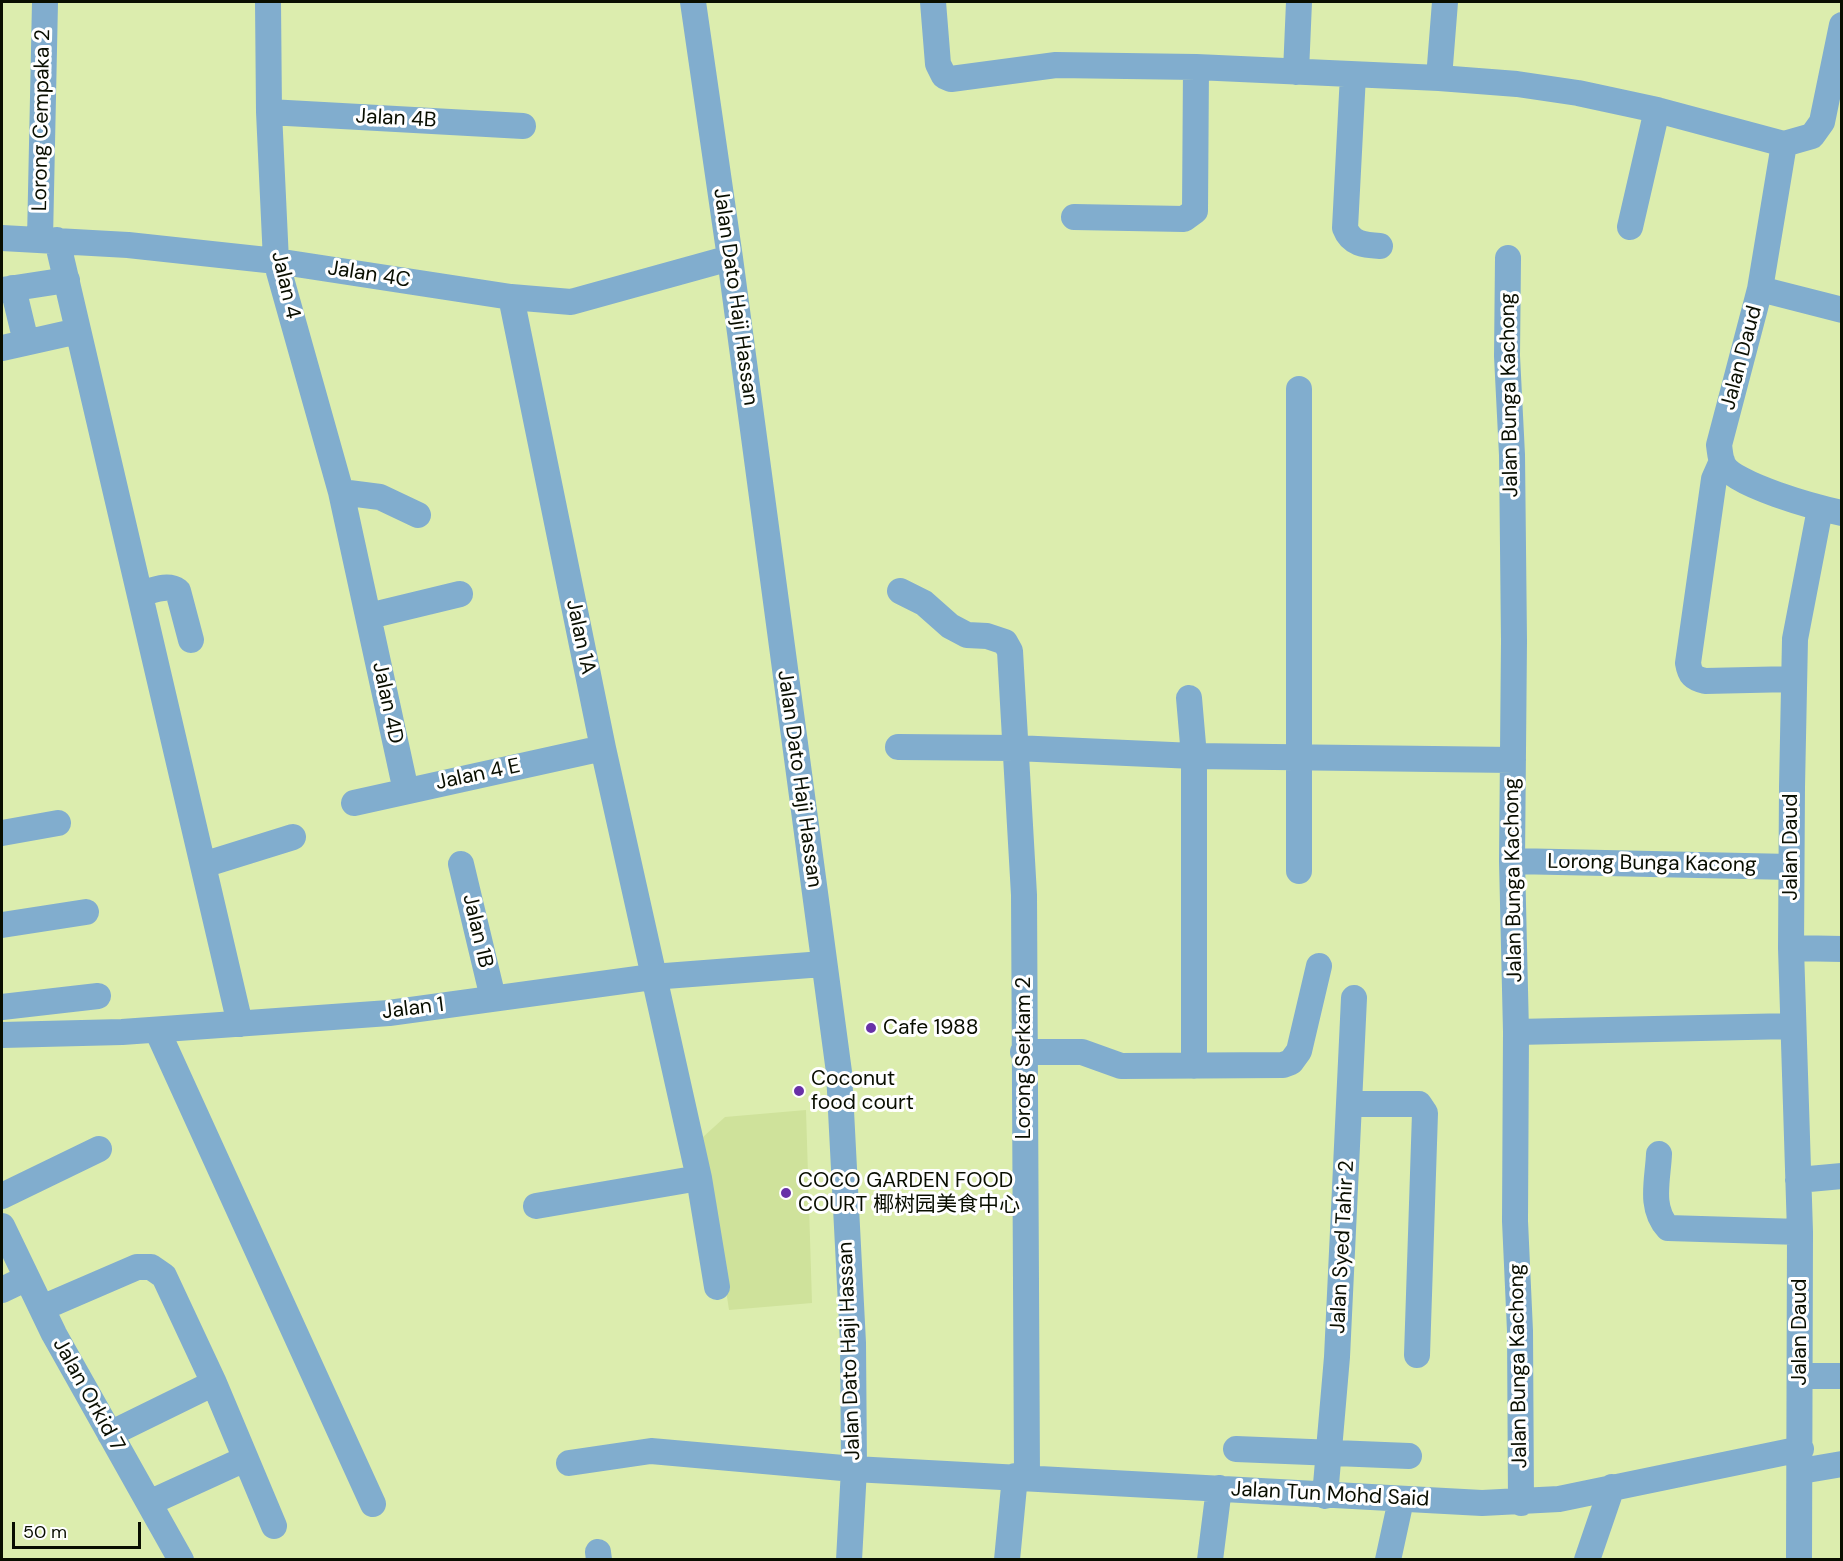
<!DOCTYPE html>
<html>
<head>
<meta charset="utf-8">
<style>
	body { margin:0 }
	#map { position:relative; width:1843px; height:1561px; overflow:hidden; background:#dcedae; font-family:"DM Sans",sans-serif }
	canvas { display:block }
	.frame { position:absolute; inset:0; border:3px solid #090e00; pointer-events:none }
	.scale { position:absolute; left:12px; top:1522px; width:129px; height:27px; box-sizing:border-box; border:3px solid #090e00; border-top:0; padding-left:8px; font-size:18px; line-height:21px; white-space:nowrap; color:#090e00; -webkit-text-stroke:4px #fff; paint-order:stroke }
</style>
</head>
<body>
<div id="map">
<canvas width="1843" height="1561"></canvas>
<div class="frame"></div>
<div class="scale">50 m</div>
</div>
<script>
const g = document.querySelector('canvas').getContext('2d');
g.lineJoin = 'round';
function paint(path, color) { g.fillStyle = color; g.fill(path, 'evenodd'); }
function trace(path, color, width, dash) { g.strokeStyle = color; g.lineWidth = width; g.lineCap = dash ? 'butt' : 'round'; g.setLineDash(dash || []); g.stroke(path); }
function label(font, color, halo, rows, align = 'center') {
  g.font = font + ' "DM Sans","Noto Sans SC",sans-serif'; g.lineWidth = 6; g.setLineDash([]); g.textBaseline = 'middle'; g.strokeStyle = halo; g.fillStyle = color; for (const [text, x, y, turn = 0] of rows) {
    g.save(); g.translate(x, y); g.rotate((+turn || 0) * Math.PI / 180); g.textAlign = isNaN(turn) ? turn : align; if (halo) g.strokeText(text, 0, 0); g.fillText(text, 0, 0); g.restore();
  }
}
paint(new Path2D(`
	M806 1110 812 1303 729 1310 703 1137 725 1117Z`), '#cfe29b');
trace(new Path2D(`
	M268 2 269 112 276 261 341 492 406 791
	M693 2 730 258 839 1072 853 1343 854 1469 849 1560
	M933 2 938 64 944 76 951 79 1056 65 1196 67 1439 78 1517 84 1578 93 1657 110 1784 144 1812 136 1822 122 1842 25
	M1296 72 1299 2
	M1353 75 1345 228C1351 244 1364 245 1380 246
	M1439 78 1445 2
	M269 112 523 126
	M1074 217 1184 219 1195 211 1196 67
	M1630 227 1657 110
	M2 238 128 245 276 261 511 297 571 302 730 258
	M40 239 45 2
	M57 240 240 1024
	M1508 258 1507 356 1512 455 1514 641 1512 861 1516 1032 1515 1221 1520 1331 1521 1503
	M13 288 26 342
	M1760 289 1784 144
	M2 290 67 280
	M511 297 603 748 699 1178 717 1287
	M1842 310 1760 289 1719 445C1720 451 1720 458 1723 464 1732 485 1818 508 1842 513
	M2 348 78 331
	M1722 461 1714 479 1688 663C1690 675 1693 678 1705 681L1794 679
	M341 492 380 497 418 515
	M900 591 924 603 950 626 967 635 987 636 1005 642 1010 651 1024 895 1027 1476
	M140 594C152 591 167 583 178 591L191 640
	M369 616 460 594
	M1189 698 1194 756V1066
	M898 747 1015 748 1194 756 1513 760
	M354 803 603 748
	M2 833 58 823
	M1512 861 1791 867
	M461 864 493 998
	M203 865 293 837
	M1299 871V389
	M2 925 86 912
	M1791 948 1842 949
	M2 1007 98 996
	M157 1030 373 1504
	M1516 1032 1793 1026
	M2 1035 122 1032 389 1013 652 977 823 964
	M1023 1052H1082L1121 1066 1283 1065 1291 1062 1299 1051 1319 966
	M1351 1104H1419L1425 1113 1417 1355
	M1659 1154C1658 1179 1649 1208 1668 1228L1800 1232
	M1798 1180 1842 1176
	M2 1196 99 1149
	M536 1206 699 1178
	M2 1226 54 1334 181 1560
	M2 1290 27 1278
	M42 1308 137 1267H151L164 1276 214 1383 274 1526
	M1801 1376H1842
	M110 1434 214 1383
	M1236 1449 1409 1456
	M569 1463 651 1451 854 1469 1482 1503 1559 1499 1801 1449
	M1801 1471 1842 1464
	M1325 1496 1337 1357 1354 998
	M149 1503 245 1459
	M598 1552 599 1560
	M1007 1560 1015 1476
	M1210 1560 1219 1488
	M1388 1560 1401 1500
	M1587 1560 1612 1487
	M1799 1560 1800 1232 1791 948 1792 787 1795 639 1820 509`), '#81adce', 26);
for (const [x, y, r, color] of [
	[871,1028,6,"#6831a7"],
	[799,1091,6,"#6831a7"],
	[786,1193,6,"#6831a7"]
]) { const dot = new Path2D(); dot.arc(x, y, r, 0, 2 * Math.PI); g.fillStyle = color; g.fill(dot); trace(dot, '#fff', 2); }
label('21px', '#090e00', '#fff', [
	["Jalan 4B",396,119,3],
	["Lorong Cempaka 2",42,120,-89],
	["Jalan 4C",369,275,9],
	["Jalan 4",285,285,77],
	["Jalan Dato Haji Hassan",735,297,82],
	["Jalan Daud",1742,358,-75],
	["Jalan Bunga Kachong",1510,395,-91],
	["Jalan 1A",580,637,78],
	["Jalan 4D",387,703,78],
	["Jalan 4 E",478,775,-12],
	["Jalan Dato Haji Hassan",799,779,82],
	["Jalan Daud",1791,847,-90],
	["Lorong Bunga Kacong",1652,864,1],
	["Jalan Bunga Kachong",1514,880,-91],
	["Jalan 1B",477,931,77],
	["Jalan 1",413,1009,-7],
	["Lorong Serkam 2",1024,1058,-90],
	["Jalan Syed Tahir 2",1343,1247,-87],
	["Jalan Daud",1800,1332,-90],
	["Jalan Dato Haji Hassan",850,1351,-92],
	["Jalan Bunga Kachong",1519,1366,-91],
	["Jalan Orkid 7",88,1395,61],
	["Jalan Tun Mohd Said",1330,1495,3]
]);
label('21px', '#090e00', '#fff', [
	["Cafe 1988",883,1028],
	["Coconut",811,1079],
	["food court",811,1103],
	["COCO GARDEN FOOD",798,1181],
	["COURT 椰树园美食中心",798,1205]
], 'left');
</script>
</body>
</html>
